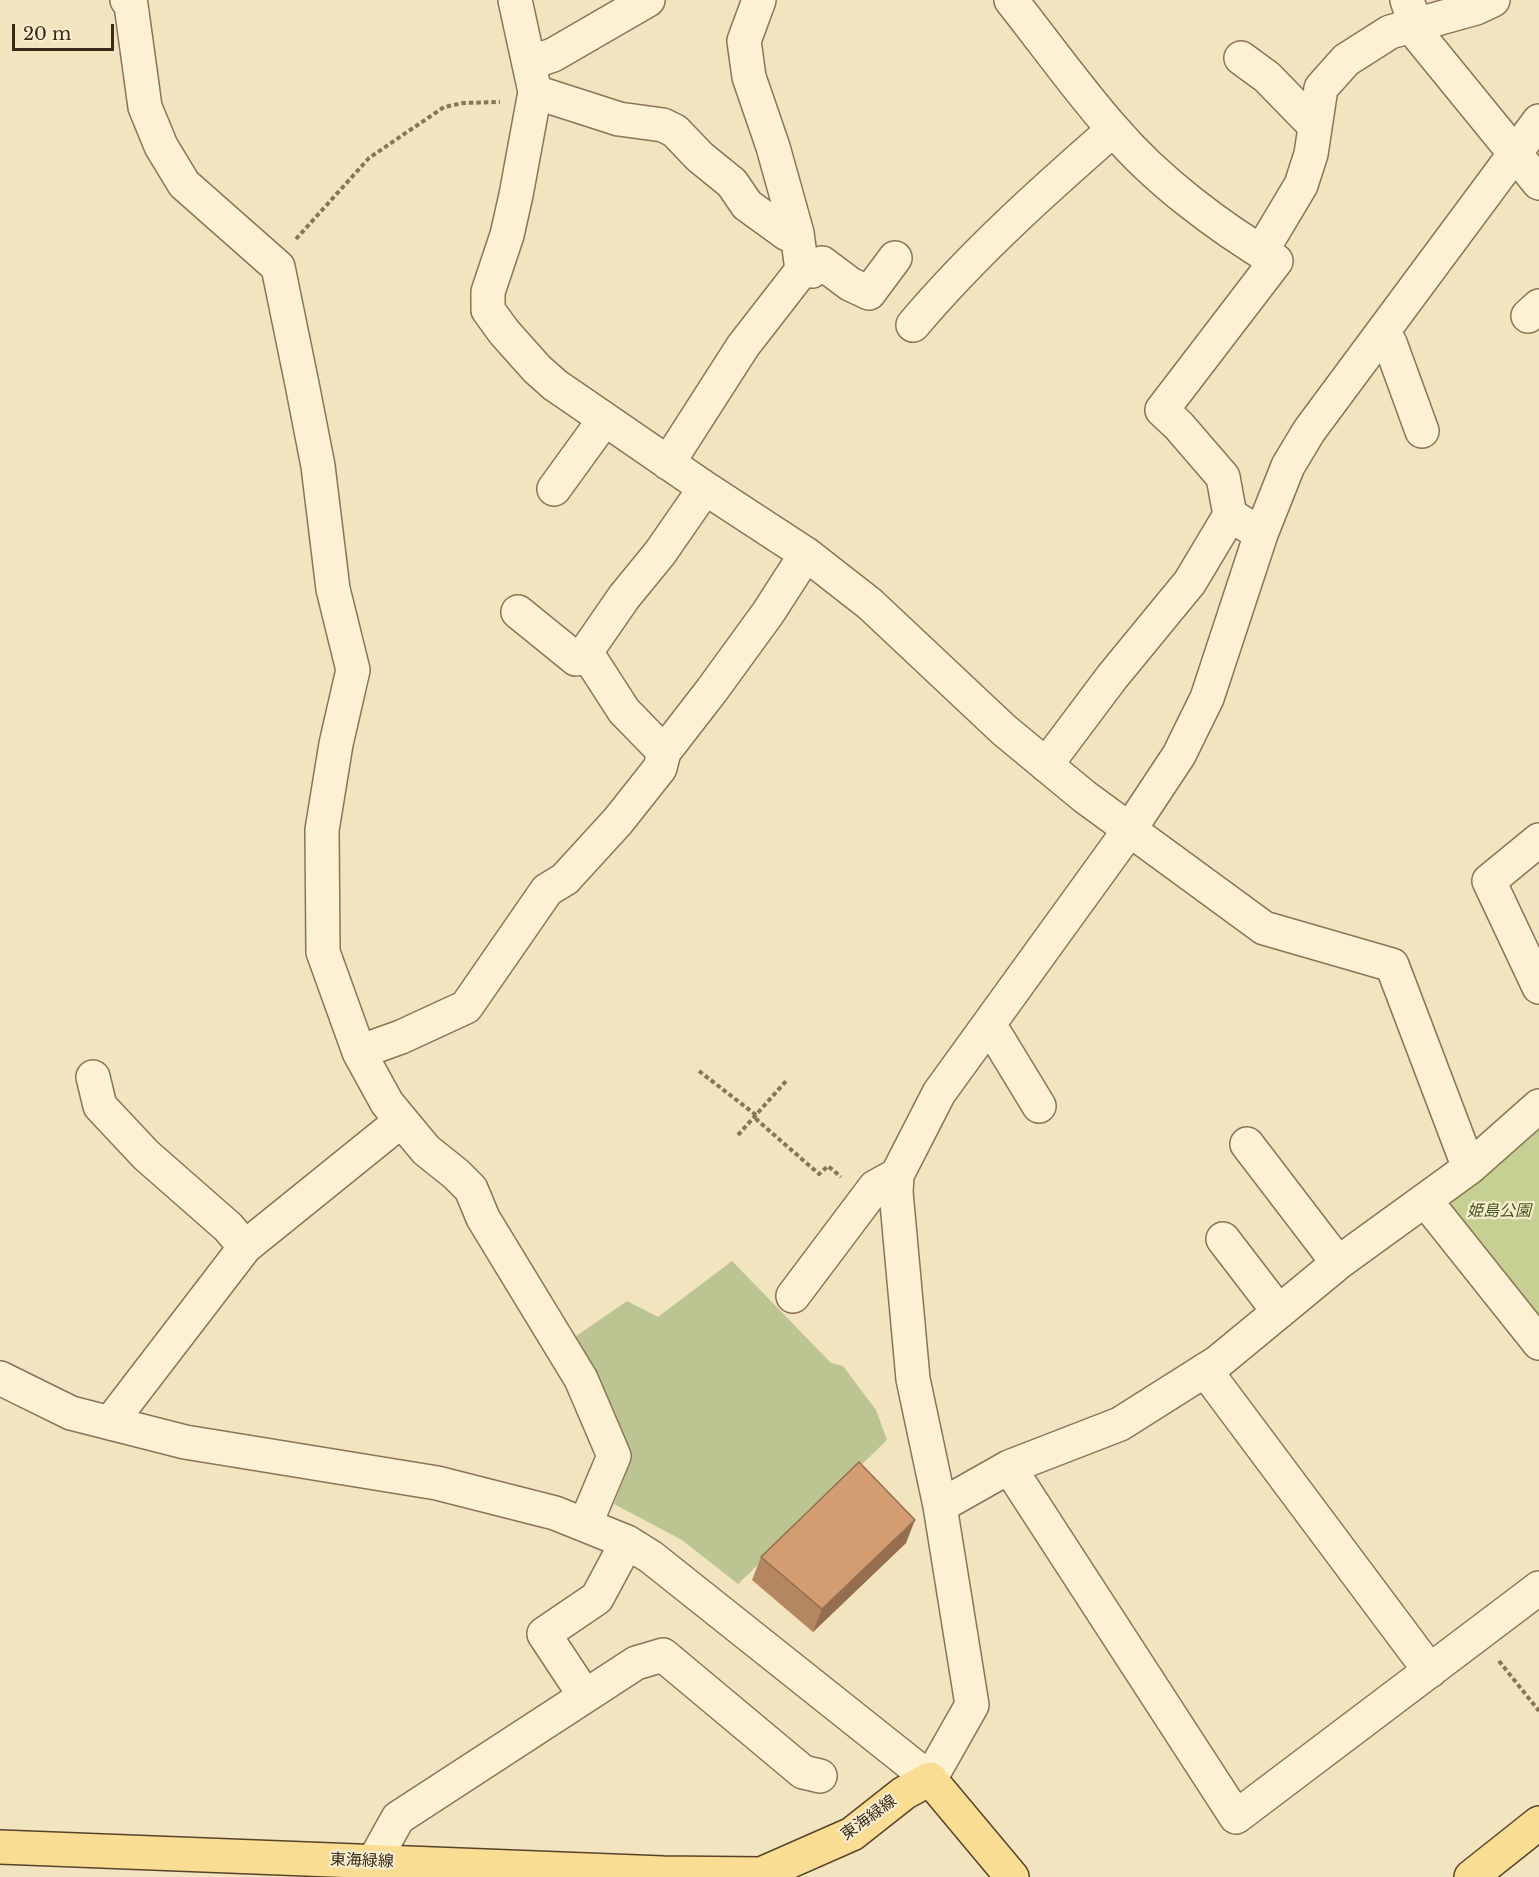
<!DOCTYPE html>
<html>
<head>
<meta charset="utf-8">
<style>
	body { margin:0 }
	#map { position:relative; width:1539px; height:1877px; overflow:hidden; background:#f1e4be; font-family:"Libre Baskerville",serif }
	canvas { display:block }
	.scale { position:absolute; left:12px; top:24px; width:102px; height:27px; box-sizing:border-box; border:3px solid #392b1b; border-top:0; padding-left:8px; font-size:18px; line-height:21px; white-space:nowrap; color:#392b1b; -webkit-text-stroke:4px #f8eecf; paint-order:stroke }
</style>
</head>
<body>
<div id="map">
<canvas width="1539" height="1877"></canvas>
<div class="scale">20 m</div>
</div>
<script>
const g = document.querySelector('canvas').getContext('2d');
g.lineJoin = 'round';
function paint(path, color) { g.fillStyle = color; g.fill(path, 'evenodd'); }
function trace(path, color, width, dash) { g.strokeStyle = color; g.lineWidth = width; g.lineCap = dash ? 'butt' : 'round'; g.setLineDash(dash || []); g.stroke(path); }
function label(font, color, halo, rows, align = 'center') {
  g.font = font + ' "Libre Baskerville","Noto Sans JP",serif'; g.lineWidth = 4.5; g.setLineDash([]); g.textBaseline = 'middle'; g.strokeStyle = halo; g.fillStyle = color; for (const [text, x, y, turn = 0] of rows) {
    g.save(); g.translate(x, y); g.rotate((+turn || 0) * Math.PI / 180); g.textAlign = isNaN(turn) ? turn : align; if (halo) g.strokeText(text, 0, 0); g.fillText(text, 0, 0); g.restore();
  }
}
paint(new Path2D(`
	M1539 1127V1321L1442 1205Z`), '#c6d092');
paint(new Path2D(`
	M732 1261 831 1363 843 1366 876 1410 887 1440 738 1584 682 1540 614 1504 631 1461 593 1372 572 1339 627 1301 658 1317Z`), '#bcc492');
const minor = new Path2D(`
	M127 0 131 5 145 107 161 146 184 184 278 267 302 384 318 466 333 589 353 670 336 744 322 830 323 952 359 1052 387 1103 426 1150 456 1174 471 1189 483 1218 581 1379 614 1456 585 1525
	M515 0 535 92 516 195 507 235 488 292V310L504 332 537 369 555 385 705 488 806 554 870 604 1004 730 1085 797 1264 928 1392 965 1469 1168
	M1011 0C1045 43 1077 88 1113 129 1156 180 1219 227 1276 261L1162 410 1179 426 1223 477 1230 515 1261 534
	M1407 0 1419 36 1539 183
	M1241 58 1267 77 1308 119 1316 121
	M529 63 553 55 648 0
	M535 92 619 119 663 125 675 131 700 157 732 183 747 205 787 234 797 233
	M1261 252 1301 185 1311 154 1321 88 1346 60 1390 32 1476 8 1493 0
	M802 270 812 271 822 263 850 284 869 293 895 258
	M1528 316 1539 306
	M913 325C973 254 1043 191 1113 130
	M1381 334 1390 343 1422 431
	M668 463 743 346 802 270 797 233 773 147 749 77 744 41 759 0
	M554 489 604 420
	M518 612 576 659 586 652
	M664 752 624 711 586 652 624 597 660 553 705 488
	M1046 765 1112 677 1190 582 1230 515
	M1539 840 1489 881 1539 987
	M987 1027 997 1037 1039 1106
	M359 1052 401 1037 466 1007 547 890 565 879 618 821 660 768 664 752 712 690 768 613 806 554
	M93 1077 100 1106 146 1155 228 1227 245 1247
	M1247 1144 1338 1263
	M1425 1200 1539 1343
	M1223 1239 1279 1312
	M793 1296 875 1187 897 1175
	M1205 1370 1430 1671
	M0 1378 71 1413 185 1442 437 1483 555 1513 627 1542 651 1557 930 1779 972 1705 940 1506 913 1379 896 1192 897 1175 939 1093 1130 829 1179 755 1207 698 1261 534 1288 466 1309 431 1539 121
	M110 1423 245 1247 401 1121
	M1009 1467 1236 1817 1539 1588
	M940 1506 1009 1467 1120 1424 1218 1362 1338 1263 1469 1168 1539 1106
	M585 1696 544 1634 597 1598 627 1542
	M374 1861 398 1818 636 1663 663 1655 803 1772 820 1776`);
const major = new Path2D(`
	M0 1847 663 1873 761 1874 852 1834 904 1793 930 1779 1012 1877
	M1471 1877 1539 1823`);
trace(minor, '#8b7455', 36);
trace(major, '#58422a', 36);
trace(new Path2D(`
	M296 239 369 158 444 107 463 103 500 102
	M699 1071 756 1115 757 1120 819 1174 828 1166 841 1177
	M738 1135 787 1080
	M1499 1661 1539 1711`), '#8b7455', 4, [4.5, 3]);
trace(minor, '#fcf1d2', 33);
trace(major, '#f8dd92', 33);
paint(new Path2D(`
	M906 1543 813 1632 752 1580 761 1557Z`), '#b58761');
paint(new Path2D(`
	M915 1520 906 1543 813 1632 822 1609Z`), '#946e4f');
const building = new Path2D(`
	M859 1462 915 1520 822 1609 761 1557Z`);
paint(building, '#d39d71');
trace(building, '#946e4f', 1.5);
label('italic 16px', '#485820', '#f8eecf', [
	["姫島公園",1499,1211]
]);
label('16px', '#392b1b', '#f8eecf', [
	["東海緑線",869,1818,-36],
	["東海緑線",362,1861,2]
]);
</script>
</body>
</html>
